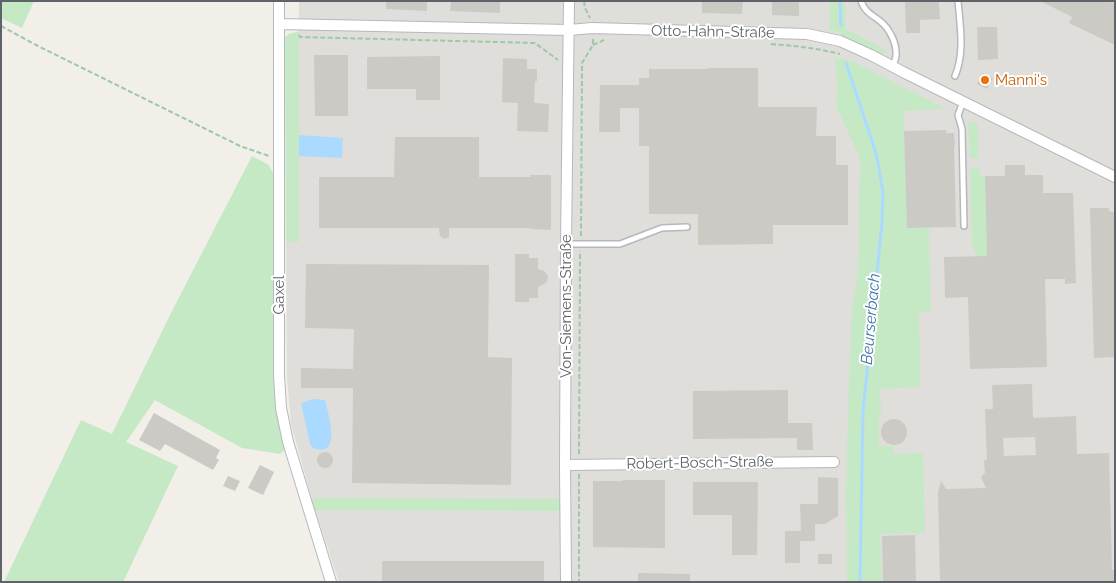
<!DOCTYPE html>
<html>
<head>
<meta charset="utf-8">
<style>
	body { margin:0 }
	#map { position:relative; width:1116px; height:583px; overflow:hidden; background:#f1efe8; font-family:Raleway,sans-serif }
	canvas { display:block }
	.frame { position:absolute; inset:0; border:2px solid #5f6368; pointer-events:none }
</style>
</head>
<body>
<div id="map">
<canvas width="1116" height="583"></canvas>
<div class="frame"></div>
</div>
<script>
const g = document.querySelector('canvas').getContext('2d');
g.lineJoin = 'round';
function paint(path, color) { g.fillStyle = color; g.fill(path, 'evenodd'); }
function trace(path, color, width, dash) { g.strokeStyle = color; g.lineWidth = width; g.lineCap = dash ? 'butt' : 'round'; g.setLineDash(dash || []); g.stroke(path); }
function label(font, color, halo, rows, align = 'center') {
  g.font = font + ' Raleway,sans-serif'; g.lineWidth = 4; g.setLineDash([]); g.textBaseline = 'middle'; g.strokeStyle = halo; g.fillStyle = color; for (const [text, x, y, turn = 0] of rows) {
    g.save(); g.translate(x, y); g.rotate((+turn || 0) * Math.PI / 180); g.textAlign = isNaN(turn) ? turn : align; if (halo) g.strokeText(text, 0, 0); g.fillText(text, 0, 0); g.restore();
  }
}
paint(new Path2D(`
	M299 1H1115V582H339L315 510 291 424 287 379 286 242H299Z`), '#e0deda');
paint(new Path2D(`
	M1 1H34L22 28 1 18Z
	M830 1H845L846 29 889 52 882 54 841 35V33L830 30Z
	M299 31V242H286L285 37 289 34Z
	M835 57 854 62 946 109 904 111 907 228H929L931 311 919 312 920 387 880 389 881 412 879 418V446H893L894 454 923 453 925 533 880 534 882 582H847L846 494 849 379 852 309 858 272 860 158 836 106 837 83Z
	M970 121 978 125V158H970L968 124Z
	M252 156 269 165 274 176 275 408 285 449 280 454 242 448 155 400 126 442 178 466 123 582H4L81 420 112 434 171 313Z
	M979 167 980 176H985L988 289H978L977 256 972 245 970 168Z
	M311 498 560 499V511L315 510Z`), '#c5e8c5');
paint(new Path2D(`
	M299 135 343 138 342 158 299 156Z
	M313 399 325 400C328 414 343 459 313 448L310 444 301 403Z`), '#aadaff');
trace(new Path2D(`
	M840 1 841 26
	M846 63 873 144 878 162 883 192 882 223 863 411 860 582`), '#aadaff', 3);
paint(new Path2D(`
	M386 1H427V11L386 9Z
	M451 1H500V13L450 11Z
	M702 1H743L742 14 702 13Z
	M772 1H799V16L772 15Z
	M905 1H939L940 19 920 20V33H906Z
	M1040 1H1109L1115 4V45L1069 23 1072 17Z
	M977 27H997L998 59 978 60Z
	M314 55H348V116H315Z
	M440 56V100H416V89H367V57Z
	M503 58 527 59V69H537V81H535L534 103 549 104 548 132 517 131 518 103 502 102Z
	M708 68H758V107H817L816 136H836V165H848V225H773V244L698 245V214H649V146H639V108H620V132H599L600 85H639V78H649V69H708Z
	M983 73 993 78 987 89 977 84Z
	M946 130V133H954L955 146H954L956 227 907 228 904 131Z
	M395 137H479V177H531L530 175H551V230L531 229V228H449V237L444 239 440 236 439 228H319V177H394Z
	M1005 165H1025V175H1043V193H1073L1076 283 1065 284V279H1045L1047 367 970 369 968 297 945 298 944 257 987 256 985 176H1005Z
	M1090 208H1109V211L1115 213V357L1094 358Z
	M515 254H529V258H538V269L544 271 548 276 547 281 546 283 538 287V298H529V302H515Z
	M306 264 489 265 488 357 512 358 511 485 352 483 353 388H301V368L353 369 354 329 305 328Z
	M1032 384 1033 418 1076 416 1077 454 1109 453 1112 570H1115V582H940L938 492 941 481 946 489 986 488 981 477 985 473 984 460H987L985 409H993L992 385ZM1035 437 1036 455 1004 456 1003 438Z
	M788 390V423H812L813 450H797V438L693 439V391Z
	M154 413 220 450 216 458 219 460 213 470 165 444 160 451 139 440Z
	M881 432a13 13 0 1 1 26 0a13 13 0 1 1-26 0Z
	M317 460a8 8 0 1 1 16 0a8 8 0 1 1-16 0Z
	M260 465 274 472 263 495 248 488Z
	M228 476 240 481 235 491 223 486Z
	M818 477 838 478V516L825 524H815V541H800V563H785V531H801L800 504H818Z
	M623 480H665V548L593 547V481H623Z
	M693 482H758L757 555H732V515H693Z
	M915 535 916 582H883L882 536Z
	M818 554H832V564H818Z
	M382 561H544V582H382Z
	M638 573 690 574V582H638Z`), '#cccac5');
const service = new Path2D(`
	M861 1C864 11 872 15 880 21 889 28 897 43 896 55 896 59 894 63 892 66
	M955 76C965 53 960 25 958 1
	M963 102 958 115 962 129 964 226
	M566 244H620L662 228 687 227`);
const minor = new Path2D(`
	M279 1V375L281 408 288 442 331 582
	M279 24 569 30 592 28 807 34 840 41 871 55 903 72 1115 177
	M565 465 834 462
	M566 582 565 465 566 244 569 1`);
trace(service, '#b5b8bc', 8);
trace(minor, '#b5b8bc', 12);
trace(new Path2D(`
	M584 1 585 8 590 18
	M1 26 38 46 240 146 269 156
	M299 35 300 37 535 43 558 60
	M771 44C795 46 817 48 840 54
	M593 45 604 40
	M581 236 582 63 593 45V39
	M579 454 580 251
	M579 474V582`), '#9cc7a9', 2, [5, 2.5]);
trace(service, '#fff', 5);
trace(minor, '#fff', 10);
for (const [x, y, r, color] of [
	[985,80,5,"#e8710a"]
]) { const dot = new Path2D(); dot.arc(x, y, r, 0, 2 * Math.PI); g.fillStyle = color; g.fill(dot); trace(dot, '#fff', 2); }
label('15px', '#5f6368', '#fff', [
	["Otto-Hahn-Straße",713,32,1],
	["Gaxel",279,295,-90],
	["Von-Siemens-Straße",566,306,-90],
	["Robert-Bosch-Straße",700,463,-1]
]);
label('15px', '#c56008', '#fff', [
	["Manni's",995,80]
], 'left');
label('italic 16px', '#4174aa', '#fff', [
	["Beurserbach",871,319,-85]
]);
</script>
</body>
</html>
